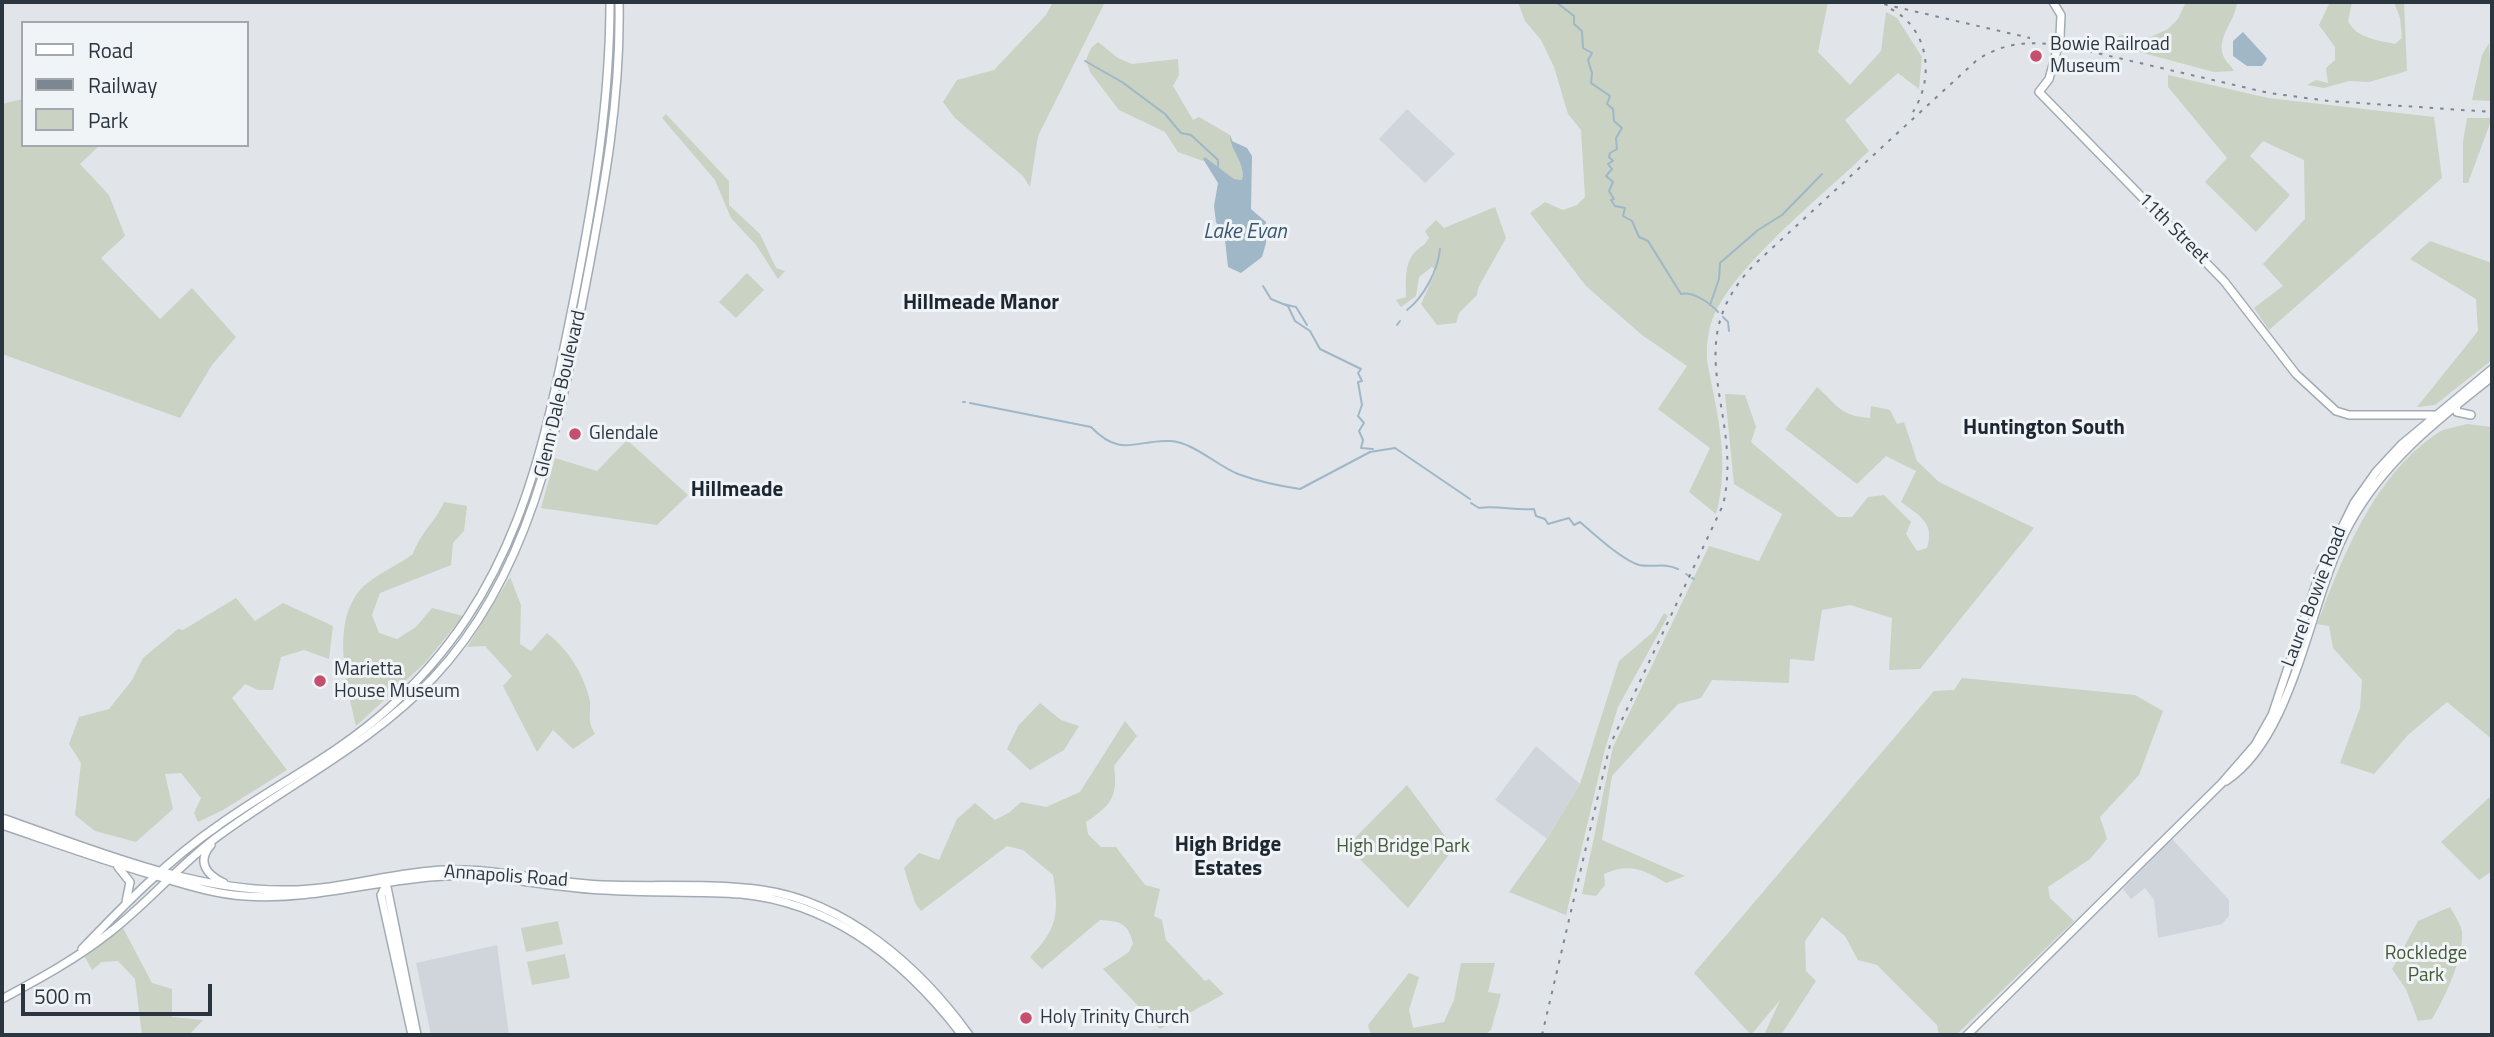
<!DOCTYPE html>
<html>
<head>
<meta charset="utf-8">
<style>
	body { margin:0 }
	#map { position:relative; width:2494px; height:1037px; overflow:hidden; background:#e1e5e9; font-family:"Titillium Web",sans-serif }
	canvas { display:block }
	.frame { position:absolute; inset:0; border:4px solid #2b3540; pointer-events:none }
	.legend { position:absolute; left:21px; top:21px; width:228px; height:126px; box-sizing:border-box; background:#f1f4f7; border:2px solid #a2a8ae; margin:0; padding:9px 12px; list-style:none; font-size:21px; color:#2b3540 }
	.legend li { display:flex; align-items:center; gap:14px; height:35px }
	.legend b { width:35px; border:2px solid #a2a8ae }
	.scale { position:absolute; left:21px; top:984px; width:191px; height:32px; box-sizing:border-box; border:4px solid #2b3540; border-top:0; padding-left:9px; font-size:21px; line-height:24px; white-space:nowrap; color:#2b3540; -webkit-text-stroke:5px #f1f4f7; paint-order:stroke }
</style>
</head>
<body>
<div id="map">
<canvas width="2494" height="1037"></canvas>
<div class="frame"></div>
<ul class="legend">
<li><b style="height:9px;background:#fff"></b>Road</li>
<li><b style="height:9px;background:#7c8792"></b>Railway</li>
<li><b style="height:19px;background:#c9d2c3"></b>Park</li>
</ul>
<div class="scale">500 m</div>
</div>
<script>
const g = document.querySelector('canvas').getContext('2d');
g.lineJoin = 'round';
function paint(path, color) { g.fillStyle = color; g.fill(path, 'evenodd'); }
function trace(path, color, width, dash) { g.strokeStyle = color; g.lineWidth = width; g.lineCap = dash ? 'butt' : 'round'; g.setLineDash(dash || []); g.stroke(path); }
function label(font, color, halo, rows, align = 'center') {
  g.font = font + ' "Titillium Web",sans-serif'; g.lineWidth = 6; g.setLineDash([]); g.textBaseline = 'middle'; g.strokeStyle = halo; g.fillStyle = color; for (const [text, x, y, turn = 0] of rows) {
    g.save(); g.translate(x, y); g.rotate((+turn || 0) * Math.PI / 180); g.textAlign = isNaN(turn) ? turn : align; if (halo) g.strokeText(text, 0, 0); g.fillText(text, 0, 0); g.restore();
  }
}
paint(new Path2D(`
	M1407 109 1455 154 1425 183 1379 139Z
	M1536 746 1580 784 1547 839 1495 800Z
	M2172 839 2229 900V916L2222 924 2158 938 2154 900 2145 888 2131 899 2123 889Z
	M497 945 509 1035H431L416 963Z`), '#d0d5db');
paint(new Path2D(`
	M1053 2H1105L1038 136 1030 187 1023 176 955 118 943 102 957 80 994 70 1046 15Z
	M1518 2H1828L1818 52 1850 85 1881 51 1886 12 1897 18 1922 57 1919 89 1898 73 1845 120 1869 151C1824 194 1741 260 1715 313 1708 327 1705 351 1708 366 1718 417 1730 463 1716 514L1689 492 1710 448 1658 409 1687 366 1642 335 1586 286 1530 213 1545 202 1563 210 1577 205 1585 197 1581 130 1568 114 1554 67 1541 40 1525 21Z
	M2186 2H2237C2236 19 2219 34 2222 52 2224 61 2231 65 2234 71L2214 72 2113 45 2119 36 2130 34 2144 40 2168 29 2178 19Z
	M2330 2H2352L2348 21C2357 39 2378 40 2395 44L2402 38 2400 18 2394 2H2404L2407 71 2369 82 2349 81 2324 88 2307 85 2316 80 2328 83 2326 68 2335 60V47L2319 25Z
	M1098 42 1118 58 1132 64 1178 59 1179 75 1173 86 1193 120 1199 117 1230 135 1242 163V180L1234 179 1205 157 1203 161 1178 152 1165 132 1119 110 1090 72 1086 60 1091 48Z
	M2489 43 2492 101 2472 100 2482 55Z
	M2168 75 2268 98 2434 117 2442 178 2269 330 2254 308 2283 286 2263 264 2305 219 2304 160 2263 141 2250 156 2290 195 2256 232 2205 182 2227 158 2168 87Z
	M23 99V145H100L80 164 109 195 125 236 101 258 160 319 192 288 236 337 212 365 180 418 2 354V104Z
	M666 114 729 181V205L760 234 776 268 785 271 778 279 756 245 731 218 715 180 662 118Z
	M2467 118H2492L2468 183H2463V142Z
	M1495 207 1506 238 1478 288 1477 295 1459 313 1456 323 1437 325 1421 304 1436 271 1432 267 1419 277 1416 296 1401 307 1396 300 1406 297C1406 282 1404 262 1416 251 1422 246 1425 245 1429 238L1425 231 1436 220 1444 228Z
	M2430 241 2492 263V360L2435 405 2417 407 2478 331 2476 299 2410 259Z
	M747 273 764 290 736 318 719 302Z
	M1817 387C1838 405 1839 416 1870 418L1871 406 1890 410 1897 424 1904 422 1917 461 1939 482 2034 528 1920 669 1889 670 1892 618 1850 605 1822 610 1814 661 1790 659 1789 683 1712 680 1701 698 1678 704 1612 776 1602 840 1685 876 1666 883C1643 869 1629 863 1604 874L1605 885 1596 896 1582 894 1613 747 1709 546 1759 561 1782 514 1734 484 1725 394 1745 395 1756 427 1751 442 1838 517H1852L1868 497 1884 495 1911 522 1906 534 1917 551 1927 548C1935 523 1920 516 1901 502L1916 471 1886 456 1857 484 1785 429Z
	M2467 424 2492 427V739L2447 702 2408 735 2374 774 2340 763 2360 708 2362 680 2333 648 2329 626 2317 624C2343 556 2373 477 2436 434 2444 428 2458 427 2467 424Z
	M627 440 688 495 657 525 541 508 555 458 597 471Z
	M444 502 467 506 464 531 453 543 451 565 380 593 372 615 379 633 397 639 416 627 432 608 463 616 425 663 356 726C347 685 329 619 364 586 378 573 397 566 413 554 421 531 435 523 444 502Z
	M510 577 521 605 520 644 531 651 547 633C568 650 582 671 589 697 593 713 585 716 595 734L573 749 553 730 537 752 503 686 512 676 485 646 467 647Z
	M236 598 255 621 283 603 333 626 329 659 304 650 281 657 273 690H258L245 684 232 698 287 770 223 810 198 822 194 813 201 798 181 773 165 774 173 809 136 842 95 831 75 815 81 763 69 744 79 717 109 709 132 680 143 658 178 629 183 630Z
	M1664 613 1668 616 1618 707 1605 749 1566 915 1509 892 1547 839 1580 784 1619 661 1653 632Z
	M1962 678 2135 695 2163 711 2139 775 2100 817 2107 839 2090 859 2048 887 2050 898 2074 921 1956 1035H1939L1937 1025 1877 965 1858 960 1845 936 1822 917 1805 941 1806 971 1816 981 1781 1035H1764L1780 1000 1751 1035 1694 973 1934 691 1954 690Z
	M1040 703 1061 720 1079 726 1064 750 1030 770 1007 749 1018 726Z
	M1125 721 1137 736 1114 766C1118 796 1112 805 1086 822L1088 834 1101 847H1116L1145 885 1160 889 1154 916 1162 920 1166 940 1205 981 1209 979 1224 994 1160 1029 1103 969 1129 952 1133 943C1128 923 1120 921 1100 920L1042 969 1030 957C1058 928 1059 914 1053 875L1023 850 1007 846 921 911 915 903 904 868 919 853 939 860 957 819 975 803 995 820 1010 812 1021 802 1046 807 1080 792Z
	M1407 785 1454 848 1408 908 1347 846Z
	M2492 795V871L2479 880 2441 842Z
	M2450 907C2454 914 2461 924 2462 932 2464 958 2445 997 2432 1019L2418 1021 2406 989 2392 969 2418 921Z
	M558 921 563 944 526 952 521 928Z
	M123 928 152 983 172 989V1017L203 1020 189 1035H142L135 979 118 961 102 962 92 970 85 957Z
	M565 954 570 978 532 985 527 962Z
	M1461 963H1495L1488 992 1501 994 1491 1030 1484 1035H1371L1368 1025 1409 973 1419 977 1409 1010 1413 1028 1444 1022 1454 1000Z`), '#c9d2c3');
paint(new Path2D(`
	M2243 32 2265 56 2267 59 2262 66H2247L2233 56V41Z
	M1230 135 1232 141 1247 148 1252 156 1251 209 1266 222V243L1262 257 1241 273 1228 267 1225 240 1216 222 1214 206 1218 183 1203 159 1205 157 1234 179 1242 180C1246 162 1230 151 1230 135Z`), '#9fb7c7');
trace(new Path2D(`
	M1556 2 1574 16V24L1582 31 1583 48 1592 53 1588 60 1592 73 1591 83 1610 96 1607 104 1613 109 1614 121 1622 128 1616 138 1617 149 1610 153 1609 157 1613 161 1608 164 1612 169 1606 176 1613 182 1609 191 1614 199 1611 200 1615 206 1625 208 1623 216 1632 221 1639 237 1648 241 1681 294C1693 291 1710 303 1718 312
	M1085 61 1122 82 1165 114 1181 133 1191 135 1218 160V169
	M1263 286 1271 299 1288 306 1295 321 1310 331 1320 349 1361 369 1358 373 1362 381 1358 382 1362 405 1358 416 1364 423 1359 431 1363 440 1361 448 1373 449
	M1283 304 1296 307 1307 325
	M1710 305 1719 279 1720 263 1758 230 1782 215 1822 174
	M1407 310C1424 297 1438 270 1440 249
	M1723 317 1728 322 1729 331
	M1397 325 1400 321
	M963 402H965
	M970 403 1091 427C1122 459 1136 439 1170 441 1193 442 1216 465 1238 474 1257 481 1280 486 1300 489L1370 452 1395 448 1470 499
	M1471 503 1479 508C1498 505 1514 511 1534 509L1536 516 1545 519 1548 524 1569 518 1574 525 1580 522C1594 534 1622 560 1639 565 1653 568 1663 562 1678 569
	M1686 574 1689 576
	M1692 578 1694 579`), '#9fb7c7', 2);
const major = new Path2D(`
	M2053 2 2061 15 2060 36
	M2057 50 2049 79 2039 92 2224 281 2296 374 2336 411 2349 415H2444
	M2456 405 2457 412 2471 415
	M2226 781C2296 735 2309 598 2349 525 2383 462 2437 420 2492 377
	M2 818C92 849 192 892 288 890 341 890 392 872 445 870 498 868 550 883 603 885 656 887 710 883 762 890 847 902 921 968 969 1035
	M2 825C52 842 102 860 153 875 184 884 213 894 245 896 314 901 378 879 445 876 498 874 551 888 604 890 649 893 696 891 741 894 835 903 907 963 962 1035
	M211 845C196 862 207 875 224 883
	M118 867 130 882 126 902
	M386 882 417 1035
	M386 885 381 895 412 1035
	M82 949C124 905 169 859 219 825 275 785 339 754 390 707 517 592 543 453 575 294 594 197 610 101 610 2
	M2 999C39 979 76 959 109 933 147 904 178 866 217 837 290 783 371 744 434 677 534 570 559 421 586 283 604 189 621 98 619 2
	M1967 1035 2221 784 2255 745 2272 715 2320 572 2354 503 2376 472 2402 444 2492 369`);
trace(major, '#a2abb4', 10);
trace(major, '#fff', 7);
trace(new Path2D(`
	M1874 2 2030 38
	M1891 9C1929 29 1935 77 1913 112
	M2058 44 2269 93 2329 101 2492 112
	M1542 1035 1610 745 1723 505C1745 412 1674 344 1757 262L1977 60C2006 41 2032 41 2066 46`), '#7c8792', 2, [3.5, 7]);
const majorBridge = new Path2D(`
	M2057 50 2060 36`);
trace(majorBridge, '#a2abb4', 10, []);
trace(majorBridge, '#fff', 7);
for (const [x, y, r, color] of [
	[2036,56,7,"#c54f6f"],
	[575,434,7,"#c54f6f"],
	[320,681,7,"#c54f6f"],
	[1026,1018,7,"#c54f6f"]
]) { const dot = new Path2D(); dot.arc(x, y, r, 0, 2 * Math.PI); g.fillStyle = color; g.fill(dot); trace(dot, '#f1f4f7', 2.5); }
label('19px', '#2b3540', '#f1f4f7', [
	["Bowie Railroad",2050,45],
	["Museum",2050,67],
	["Glendale",589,434],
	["Marietta",334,670],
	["House Museum",334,692],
	["Holy Trinity Church",1040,1018]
], 'left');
label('19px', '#2b3540', '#f1f4f7', [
	["11th Street",2173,229,45],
	["Glenn Dale Boulevard",561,394,-77],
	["Laurel Bowie Road",2315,597,-69],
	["Annapolis Road",506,877,4]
]);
label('19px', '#435a39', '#f1f4f7', [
	["High Bridge Park",1403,847],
	["Rockledge",2426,954],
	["Park",2426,976]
]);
label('italic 21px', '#385871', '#f1f4f7', [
	["Lake Evan",1245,233]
]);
label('bold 21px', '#1d2631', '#f1f4f7', [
	["Hillmeade Manor",981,304],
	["Huntington South",2044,429],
	["Hillmeade",737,491],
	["High Bridge",1228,846],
	["Estates",1228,870]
]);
</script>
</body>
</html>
